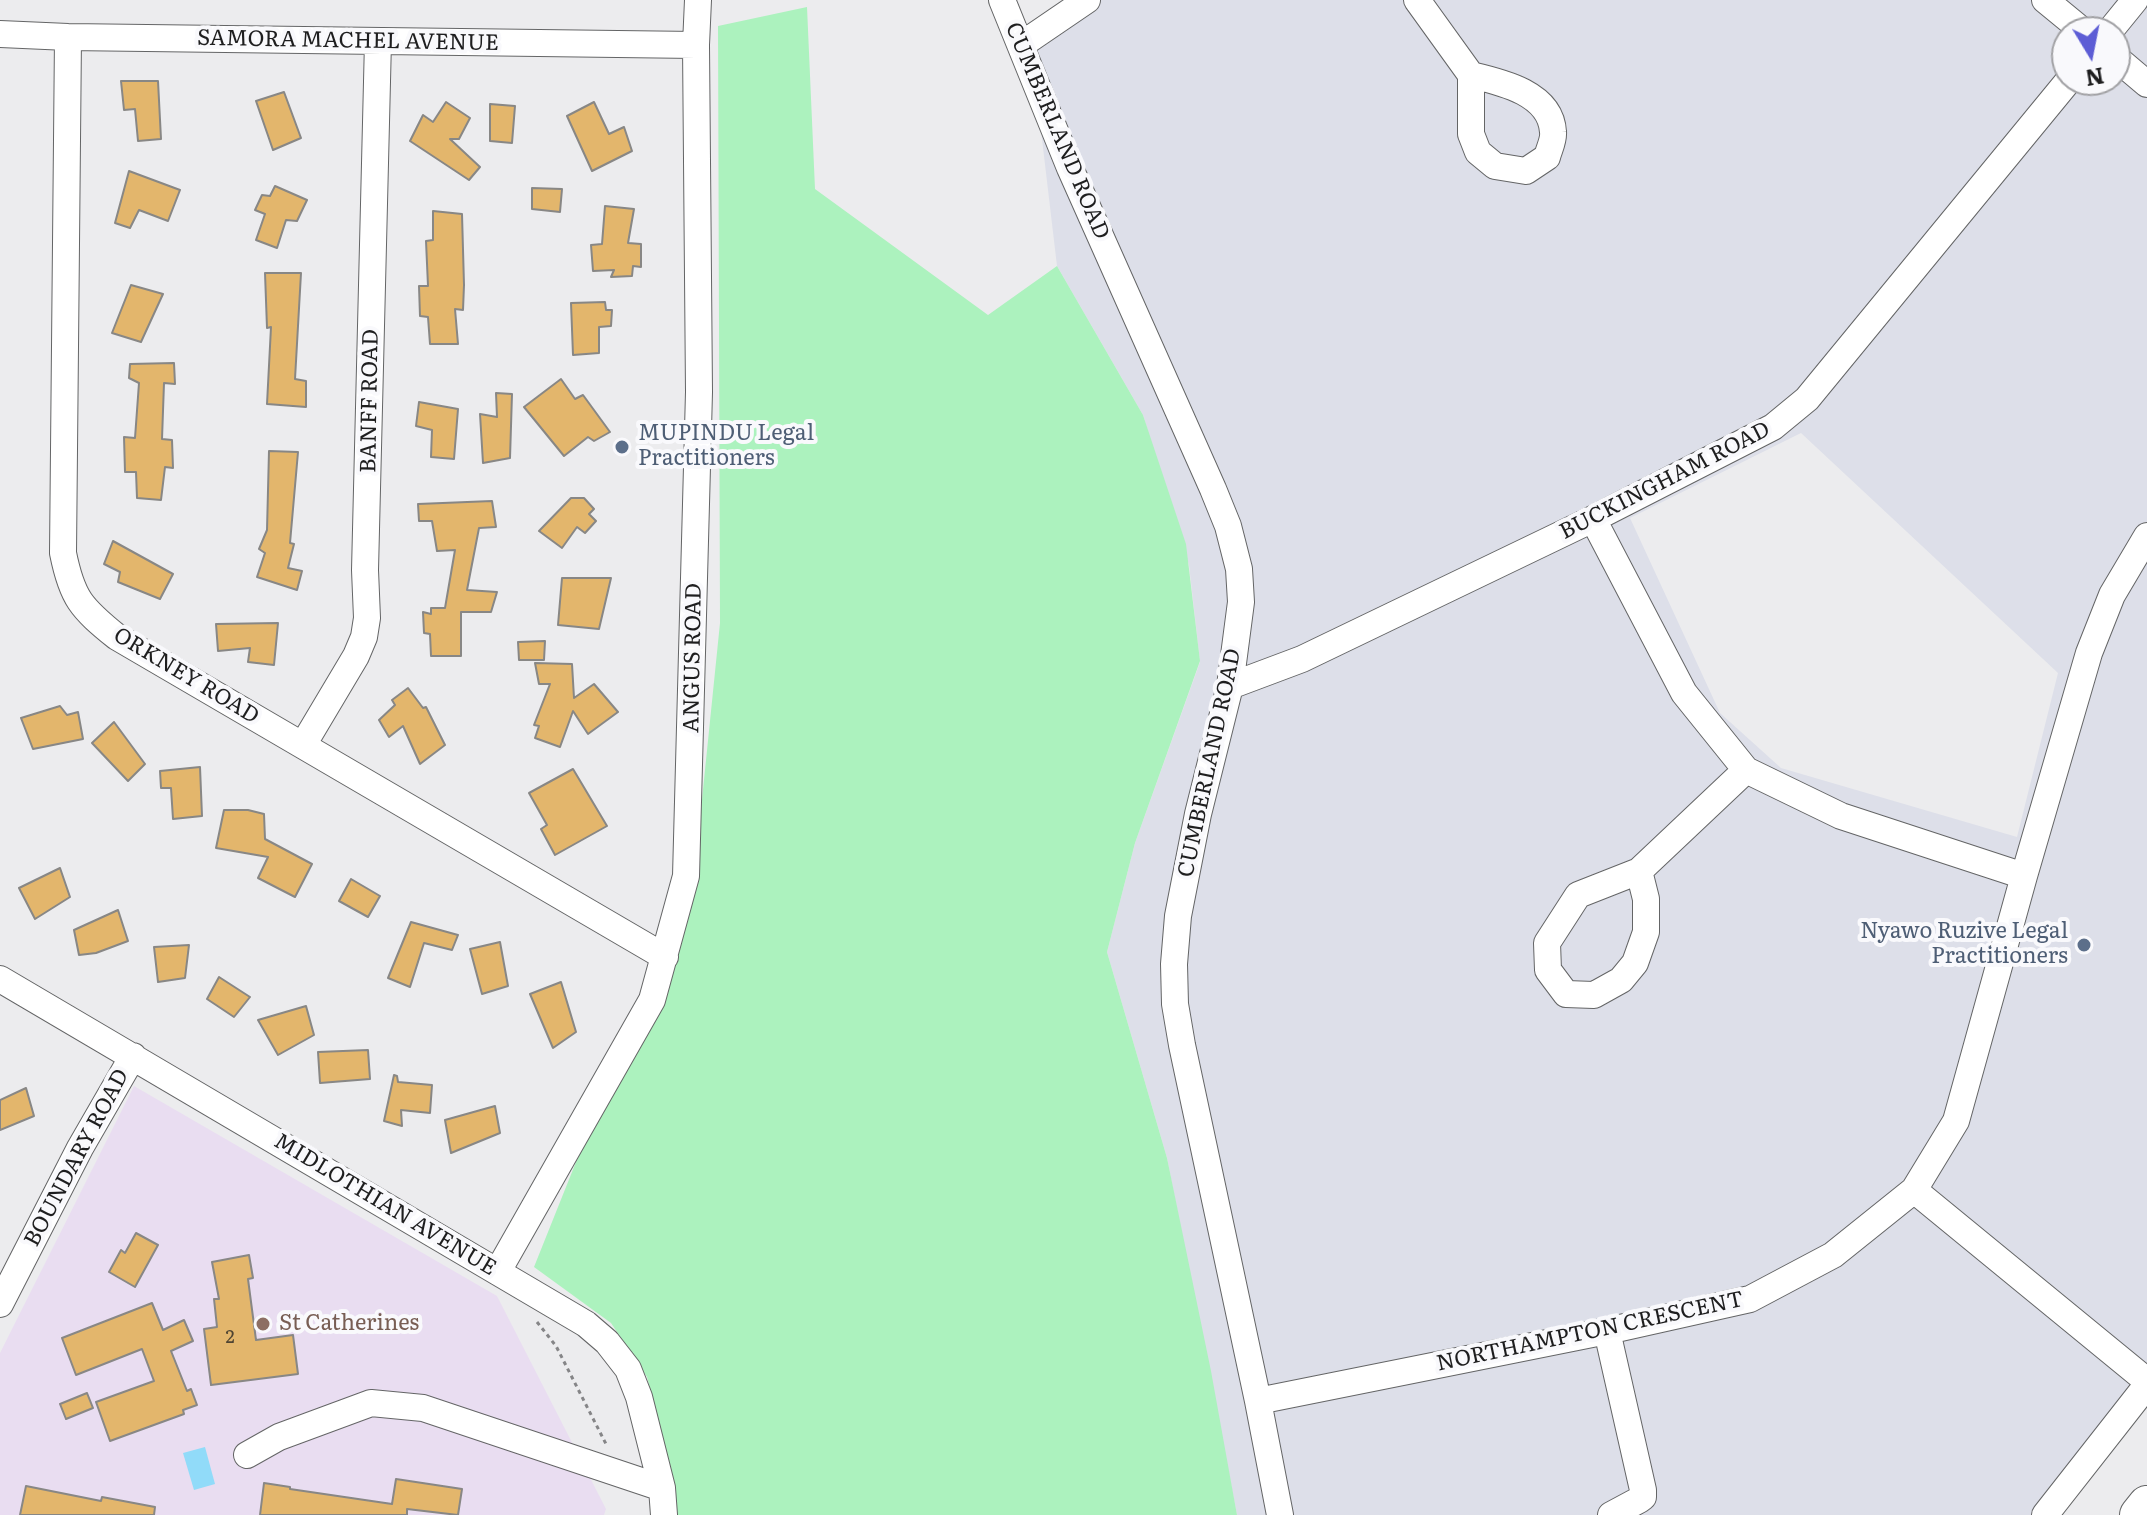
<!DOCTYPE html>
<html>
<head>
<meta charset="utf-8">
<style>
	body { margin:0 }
	#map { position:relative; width:2147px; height:1515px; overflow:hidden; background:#ececee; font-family:Literata,serif }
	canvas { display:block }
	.north { position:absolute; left:2051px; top:16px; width:80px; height:80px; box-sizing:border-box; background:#f9f9fc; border:2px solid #a1a1a4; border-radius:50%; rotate:170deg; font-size:22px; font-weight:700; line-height:32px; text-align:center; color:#1e1e1f }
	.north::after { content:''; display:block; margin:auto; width:28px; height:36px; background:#5d5dd5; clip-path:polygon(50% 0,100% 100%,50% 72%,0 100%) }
</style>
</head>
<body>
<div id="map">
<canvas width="2147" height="1515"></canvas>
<div class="north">N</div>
</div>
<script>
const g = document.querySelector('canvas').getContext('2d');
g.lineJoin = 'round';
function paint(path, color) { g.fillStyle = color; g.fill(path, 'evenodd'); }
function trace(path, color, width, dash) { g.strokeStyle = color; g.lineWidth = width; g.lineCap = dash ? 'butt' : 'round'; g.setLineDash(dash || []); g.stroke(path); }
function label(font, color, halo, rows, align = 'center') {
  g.font = font + ' Literata,serif'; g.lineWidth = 8; g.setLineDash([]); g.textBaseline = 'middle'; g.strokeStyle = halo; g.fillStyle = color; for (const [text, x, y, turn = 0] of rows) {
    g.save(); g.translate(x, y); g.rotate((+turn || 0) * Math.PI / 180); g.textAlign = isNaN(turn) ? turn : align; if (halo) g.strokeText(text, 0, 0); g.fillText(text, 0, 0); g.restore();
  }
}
paint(new Path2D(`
	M1068 0H2147V1368L2033 1515H1237L1167 1158 1107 952 1135 843 1200 662 1189 565 1143 415 1057 266 1029 29ZM2067 32H2115V80H2067ZM1801 433 2058 673 2017 837 1781 768 1720 713 1630 518Z`), '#dddfe9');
paint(new Path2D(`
	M134 1086 497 1296 606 1509 604 1515H0V1353Z`), '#e9ddf1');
paint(new Path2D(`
	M807 7 815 189 988 315 1057 266 1143 415 1186 544 1200 661 1135 843 1107 952 1167 1158 1211 1371 1237 1515H676L672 1476 647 1377 611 1323 534 1267 576 1162 655 1001 695 868 720 623 718 26Z`), '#acf2be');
paint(new Path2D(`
	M205 1447 215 1484 194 1490 183 1453Z`), '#91dbf9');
const building = new Path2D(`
	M121 81H158L161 139 138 141 135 109 124 110Z
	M284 92 301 138 273 150 256 101Z
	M446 102 470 118 459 139H450L480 167 469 180 410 141 423 115 433 122Z
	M594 102 609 134 624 127 632 151 592 171 567 116Z
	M490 104 515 106 512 143 490 141Z
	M129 171 180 190 168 221 139 210 130 228 115 223Z
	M275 186 307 200 297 221 286 220 277 248 256 240 265 214 255 210 262 195 270 196Z
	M532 188 562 189 560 212 532 209Z
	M605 206 634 209 628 243 641 244V267L633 266 632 276 611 277 614 270 593 271 591 245 602 244Z
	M433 211 462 214 464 285 463 310 455 309 458 344H430L428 317 420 316 419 286H428L426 241 433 240Z
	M265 273H301L295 379 306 381V407L267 404 271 327 267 328Z
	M131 285 163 294 141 342 112 333Z
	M605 302 606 310H612L611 326 599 327V353L573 355 571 303Z
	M174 363 175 384 164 383 162 439 172 440 173 468 165 467 161 500 137 498 136 472H125L124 437 135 438 139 383 129 378 130 364Z
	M561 379 575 399 583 395 610 432 594 441 588 437 564 456 524 407Z
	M496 393 512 394 510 458 483 463 480 414 497 417Z
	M419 402 458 409 454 459 431 457 432 430 416 426Z
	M269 451 298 452 290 543 294 544 288 568 302 571 297 590 257 577 265 553 259 549 267 530Z
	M571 498H584L594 509 589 514 596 521 585 533 577 527 562 548 539 531Z
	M492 501 496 527 479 528 467 590 497 592 491 612H461V656H431L430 634 424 633 423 612 431 614V608H445L455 550 437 551 432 521H419L418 504Z
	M113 541 173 574 160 599 118 582 120 572 104 564Z
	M562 578H611L599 629 558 625Z
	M278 623 274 665 248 662 250 648 218 651 216 624Z
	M545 641 544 660H519L518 642Z
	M535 663 572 664 574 698 594 684 618 712 588 734 573 711 560 747 535 738 539 726 534 725 550 684H539Z
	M408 688 423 708 426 707 445 745 420 764 403 726 389 737 379 720 395 705 392 700Z
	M60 706 67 715 78 712 83 739 33 749 21 718Z
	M114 722 145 764 128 781 92 743Z
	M200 767 202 816 173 819 171 788H161L160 771Z
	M573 769 607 826 555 855 541 829 547 825 529 793Z
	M224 810H248L264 814 265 839 312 864 295 897 258 878 268 857 216 848Z
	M60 868 70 897 35 919 19 888Z
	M351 879 380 896 368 917 339 901Z
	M118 910 128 941 96 953 79 955 74 930Z
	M411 922 458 935 452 950 424 943 410 987 388 978Z
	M500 942 508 986 482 994 470 949Z
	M189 945 185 978 158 982 154 947Z
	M219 977 250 997 234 1017 207 999Z
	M561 982 576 1032 553 1048 530 994Z
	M306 1006 314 1035 278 1055 258 1020Z
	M368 1050 370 1079 320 1083 318 1052Z
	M394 1075 397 1076 398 1082 432 1085 430 1113 401 1110 402 1126 384 1121Z
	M26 1088 34 1116 0 1130V1100Z
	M495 1106 500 1133 451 1153 445 1120Z
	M136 1233 158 1245 135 1287 109 1272 121 1250 125 1253Z
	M249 1255 253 1278 248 1279 256 1340 293 1335 298 1374 211 1385 204 1329 217 1327 214 1299H219L212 1262Z
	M152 1303 163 1330 184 1320 193 1341 171 1351 187 1391 191 1389 197 1405 183 1410 184 1414 110 1441 96 1402 154 1381 142 1349 76 1375 62 1338Z
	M87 1393 93 1408 66 1419 60 1404Z
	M396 1479 462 1489 458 1515 407 1509V1515H260L264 1483 290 1487V1489L392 1504Z
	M26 1486 101 1501 102 1497 155 1507 154 1515H20Z`);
paint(building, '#e3b66c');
trace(building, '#888785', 2);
const minor = new Path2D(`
	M1002 0 1070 168 1213 489 1228 526 1239 569 1241 602 1230 686 1198 814 1178 916 1174 964 1175 1004 1182 1045 1258 1401 1280 1515
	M1417 0 1471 75V134L1478 152 1495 166 1526 171 1547 157C1549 149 1554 140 1553 132 1551 93 1501 82 1471 75
	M2045 0 2084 32
	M2109 32 2135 0
	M0 34 68 37 696 45
	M68 37 63 553C72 598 81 608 117 637L665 957
	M1021 45 1087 0
	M2115 57 2147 84
	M1593 519 1684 693 1746 770 1841 816 2024 876
	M1230 686 1302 659 1593 519 1773 427 1807 399 2069 80
	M303 745 356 656 364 637 367 618 365 570 378 41
	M1639 871 1646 899V932L1635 963 1621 980 1594 995 1566 994 1548 970 1547 943 1578 895 1639 871 1746 770
	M0 979 586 1324 607 1342 628 1369 639 1397 662 1488 664 1515
	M1914 1190 2147 1381
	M498 1271 652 1000 686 876 699 392 696 45 698 0
	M0 1304 80 1148 133 1056
	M1607 1331 1643 1490V1497L1639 1500 1611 1515
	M1258 1401 1607 1331 1750 1299 1833 1255 1914 1190 1956 1121 2024 876 2089 653 2112 595 2147 536
	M247 1455 279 1437 371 1403 423 1408 662 1488
	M2045 1515 2147 1385`);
const highway = new Path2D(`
	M2139 1515 2147 1505`);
trace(minor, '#646566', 28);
trace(highway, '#646566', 40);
trace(new Path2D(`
	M537 1322 556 1346 606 1444`), '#858587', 3, [4, 4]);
trace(minor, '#fff', 26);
trace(highway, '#fff', 38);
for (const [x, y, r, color] of [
	[622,447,8,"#5c6f8a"],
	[2084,945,8,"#5c6f8a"],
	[263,1324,8,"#8d6e63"]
]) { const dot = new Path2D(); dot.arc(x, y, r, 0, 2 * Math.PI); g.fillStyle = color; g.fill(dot); trace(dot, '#f9f9fc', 3); }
label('18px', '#4f4432', null, [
	["2",230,1338]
]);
label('22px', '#1e1e1f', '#f9f9fc', [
	["SAMORA MACHEL AVENUE",348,41,1],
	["CUMBERLAND ROAD",1057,131,67],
	["BANFF ROAD",370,401,-89],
	["BUCKINGHAM ROAD",1665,481,-27],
	["ANGUS ROAD",693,658,-89],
	["ORKNEY ROAD",186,676,31],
	["CUMBERLAND ROAD",1210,763,-78],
	["BOUNDARY ROAD",77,1158,-62],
	["MIDLOTHIAN AVENUE",385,1205,31],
	["NORTHAMPTON CRESCENT",1590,1332,-12]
]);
label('22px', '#4e5e75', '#f9f9fc', [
	["MUPINDU Legal",638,434],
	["Practitioners",638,459],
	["Nyawo Ruzive Legal",2068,932,"right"],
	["Practitioners",2068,957,"right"]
], 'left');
label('22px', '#785e54', '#f9f9fc', [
	["St Catherines",279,1324]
], 'left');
</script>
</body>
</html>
